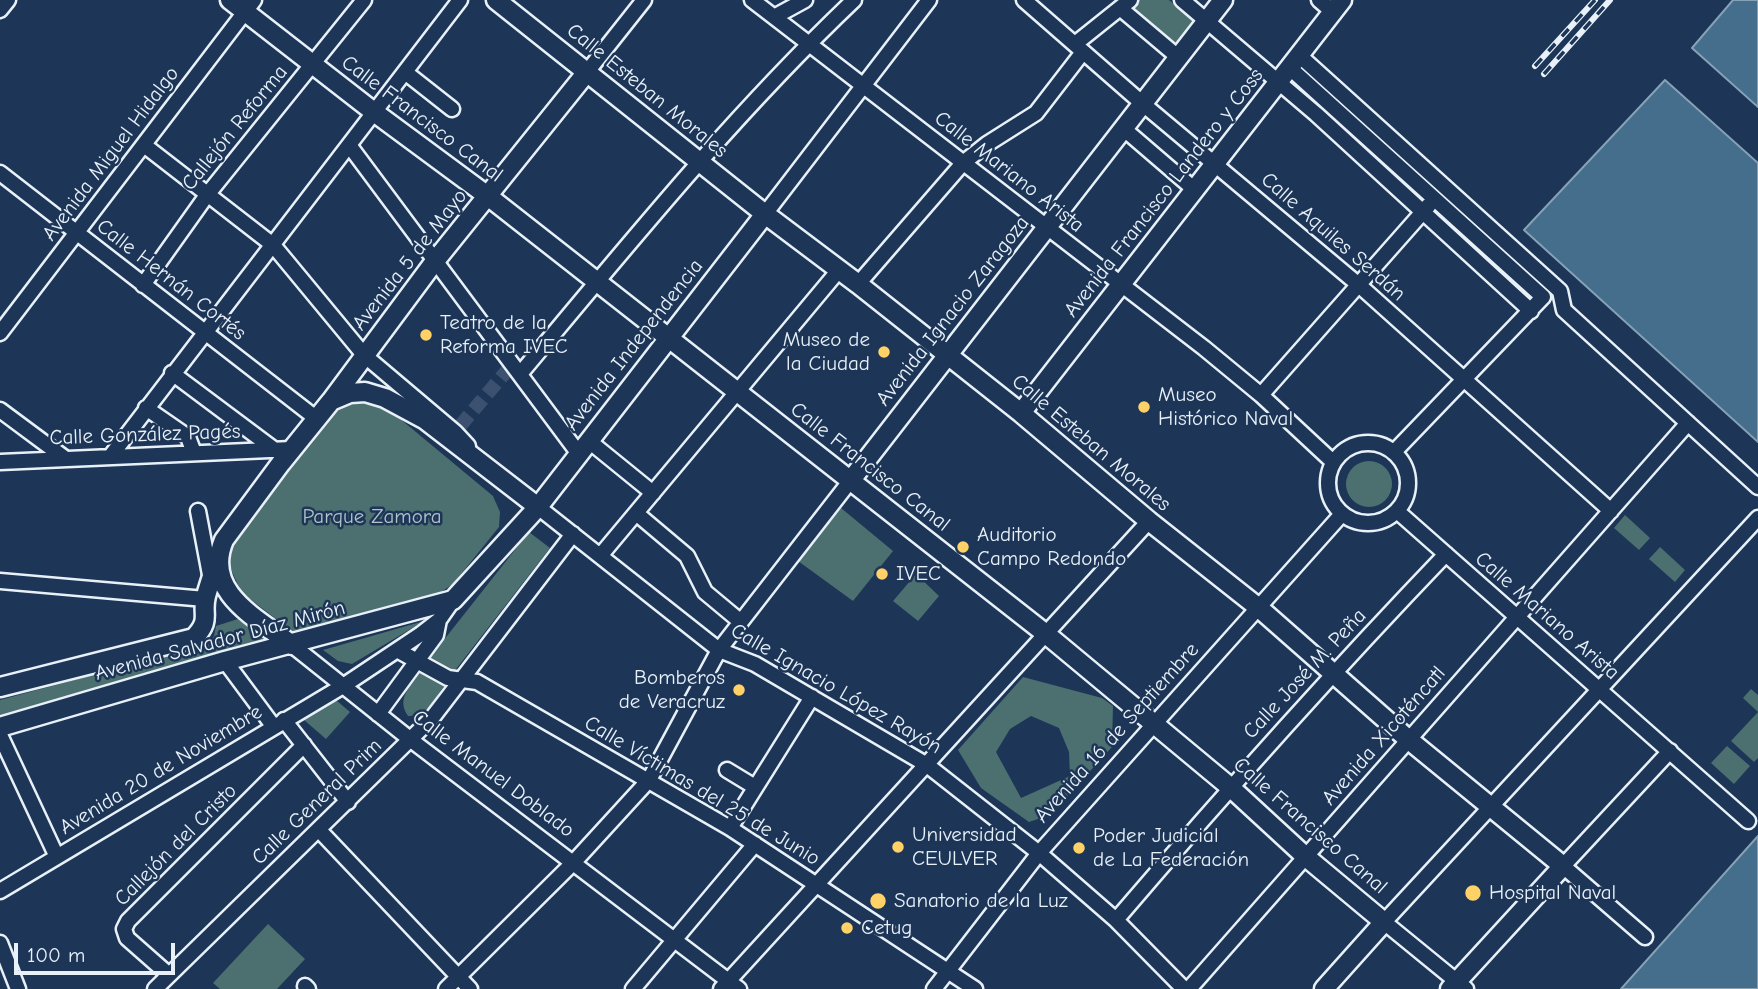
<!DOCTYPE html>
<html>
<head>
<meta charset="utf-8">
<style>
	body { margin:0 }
	#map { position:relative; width:1758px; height:989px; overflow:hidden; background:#1d3557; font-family:"Comic Neue",sans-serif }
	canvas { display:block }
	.scale { position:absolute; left:14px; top:943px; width:161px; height:32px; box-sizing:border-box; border:4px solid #e8f1f8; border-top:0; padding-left:9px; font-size:21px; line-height:24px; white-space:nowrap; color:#e8f1f8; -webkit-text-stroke:5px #1d3557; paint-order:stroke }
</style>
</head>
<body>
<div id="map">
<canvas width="1758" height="989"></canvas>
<div class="scale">100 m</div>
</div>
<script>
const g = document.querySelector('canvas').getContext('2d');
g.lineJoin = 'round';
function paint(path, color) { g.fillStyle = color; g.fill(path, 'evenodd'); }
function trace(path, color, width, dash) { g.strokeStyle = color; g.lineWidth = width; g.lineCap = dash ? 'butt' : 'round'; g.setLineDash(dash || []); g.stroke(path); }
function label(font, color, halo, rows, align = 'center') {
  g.font = font + ' "Comic Neue",sans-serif'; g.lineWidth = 5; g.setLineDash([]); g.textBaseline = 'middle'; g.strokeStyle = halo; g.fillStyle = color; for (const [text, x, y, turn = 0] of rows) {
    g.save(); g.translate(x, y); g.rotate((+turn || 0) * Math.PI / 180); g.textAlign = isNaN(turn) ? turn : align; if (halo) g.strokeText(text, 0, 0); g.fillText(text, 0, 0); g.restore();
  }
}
paint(new Path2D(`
	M1130 0H1169L1197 22 1172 52 1120 8Z
	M364 400 381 403 493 496 500 512 499 527 453 584 438 594 414 603 315 632H293L241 592 230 567 232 544 333 413 347 404Z
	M1346 484a23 23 0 1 1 46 0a23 23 0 1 1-46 0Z
	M841 508 893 551 853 601 798 561Z
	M1625 515 1650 538 1639 550 1614 528Z
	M529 532 550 548 453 673 428 660Z
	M1660 547 1685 570 1675 582 1649 559Z
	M916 574 939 596 918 621 893 601Z
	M241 618 272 641 0 717V700L208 644 214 636 216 626Z
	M424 621 352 664 338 661 323 650Z
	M420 673 444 686C434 699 427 717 408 716 396 699 410 687 420 673Z
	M1023 677 1102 698 1113 706 1112 747 1050 815 1029 822 981 788 958 750ZM1031 716 1059 728 1069 752 1070 776 1021 798 996 752 1010 729Z
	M1751 689 1758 695V758L1754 762 1731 741 1758 712 1743 698Z
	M336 700 350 712 326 739 304 720Z
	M1727 746 1750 766 1734 784 1711 763Z
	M268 924 305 959 277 989H220L213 983Z`), '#4c6f70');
const water = new Path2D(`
	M1733 0H1758V107L1692 48Z
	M1665 80 1758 163V442L1524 230Z
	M1758 836V989H1621Z`);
paint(water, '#446e8c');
trace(water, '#86a2b7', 2);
trace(new Path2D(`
	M460 426 510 367`), '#3b516f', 14, [14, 7]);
const minor = new Path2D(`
	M752 0 1204 348 1261 395 1333 462
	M1024 0 1143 104 1360 286 1611 511
	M1182 0 1316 114 1531 311
	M1319 0 1334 13
	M1120 8 1178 57
	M0 10 8 0
	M774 17 805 0
	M1075 44 1130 0
	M1300 56 1560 291 1564 310 1758 487
	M1290 68 1543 297 1394 452
	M405 72 452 109
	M587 72 644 0
	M1124 129 1195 190
	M144 145 273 245 364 355 455 432 468 446
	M349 145 579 454
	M0 173 317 419
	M765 214 929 0
	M858 284 963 163 987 144 1036 113 1083 52
	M143 285 207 195 364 0
	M0 333 254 0
	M172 373 275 450
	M520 374C627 246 733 115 854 0
	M1261 395 1429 205
	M146 408 188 437 194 453
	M0 410 66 459
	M589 441 653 493
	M1328 483a40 40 0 1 1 80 0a40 40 0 1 1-80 0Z
	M110 457 460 0
	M0 462 292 449
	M538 507 719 650 755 664 927 765 1039 853 1116 920 1184 989
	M198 511 211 580
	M1397 511 1748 821
	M636 513 687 556 705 592 741 622
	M600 556 839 270
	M0 581 205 599
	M292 645 411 740 739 989
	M397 650 448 678 477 682 730 828 975 989
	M225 661 274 727
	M378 714 436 635 439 620
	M284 720 348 802
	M0 735 57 857
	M727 770 755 787
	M730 828 812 697
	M319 830 470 989
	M0 891 343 686 421 634 439 620 453 600
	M1116 920C1223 795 1332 673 1446 554
	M1645 937 1563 866 1670 751
	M0 943 18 989
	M169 975 127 938 124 929 128 921 304 745
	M305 986 308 989
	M155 989 432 718 573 534
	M446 989 573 863 649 780 719 650 851 480
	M633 989 755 844
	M721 989 1149 521
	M934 989 1039 853 1342 514
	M1189 989 1688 423
	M1466 989 1384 922 1758 518`);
const major = new Path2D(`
	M230 0 374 112 489 197 1046 634 1230 787 1306 857 1384 922 1324 989
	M496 0 765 214 858 284 1021 413 1149 521 1259 608 1409 740 1563 866 1450 989
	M331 401 350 393 365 392 385 398 424 419 538 507
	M1021 413 1342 0
	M851 480 1223 0
	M292 645C257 618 202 592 224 540L281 463 331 401 435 261 587 72
	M0 687 194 638C212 619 201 615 206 596 209 585 213 574 216 563
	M0 727 225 661 453 600 538 507 765 214`);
trace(minor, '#e8f1f8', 19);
trace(major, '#e8f1f8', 23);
trace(minor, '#1d3557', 14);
trace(major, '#1d3557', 18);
const rail = new Path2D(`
	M1535 66 1595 0
	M1544 74 1610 0`);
trace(rail, '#e8f1f8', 6);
trace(rail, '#1d3557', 3.5, [10]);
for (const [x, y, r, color] of [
	[426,335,7,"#ffd166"],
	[884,352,7,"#ffd166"],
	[1144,407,7,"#ffd166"],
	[963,547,7,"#ffd166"],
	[882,574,7,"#ffd166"],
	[739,690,7,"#ffd166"],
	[898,847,7,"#ffd166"],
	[1079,848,7,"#ffd166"],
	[1473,893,9,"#ffd166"],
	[878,901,9,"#ffd166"],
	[847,928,7,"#ffd166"]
]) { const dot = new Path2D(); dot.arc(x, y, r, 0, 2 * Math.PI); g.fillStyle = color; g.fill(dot); trace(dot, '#1d3557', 2.5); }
label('21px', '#e8f1f8', '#1d3557', [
	["Calle Esteban Morales",647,91,39],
	["Calle Francisco Canal",422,119,37],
	["Callejón Reforma",235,128,-51],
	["Avenida Miguel Hidalgo",111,154,-53],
	["Calle Mariano Arista",1009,172,38],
	["Avenida Francisco Landero y Coss",1164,193,-52],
	["Calle Aquiles Serdán",1333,237,41],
	["Avenida 5 de Mayo",410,260,-52],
	["Calle Hernán Cortés",171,280,38],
	["Avenida Ignacio Zaragoza",953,311,-52],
	["Avenida Independencia",634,345,-52],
	["Calle González Pagés",145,435,-2],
	["Calle Esteban Morales",1091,443,40],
	["Calle Francisco Canal",870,467,38],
	["Calle Mariano Arista",1547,616,41],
	["Avenida Salvador Díaz Mirón",220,641,-15],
	["Calle José M. Peña",1305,674,-47],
	["Calle Ignacio López Rayón",836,689,30],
	["Avenida 16 de Septiembre",1117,733,-48],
	["Avenida Xicoténcatl",1384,736,-49],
	["Avenida 20 de Noviembre",161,770,-31],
	["Calle Manuel Doblado",493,774,37],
	["Calle Víctimas del 25 de Junio",702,791,31],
	["Calle General Prim",317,802,-44],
	["Calle Francisco Canal",1310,826,41],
	["Callejón del Cristo",176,845,-45]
]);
label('21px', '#e8f1f8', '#1d3557', [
	["Teatro de la",440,323],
	["Reforma IVEC",440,347],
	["Museo de",870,340,"right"],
	["la Ciudad",870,364,"right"],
	["Museo",1158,395],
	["Histórico Naval",1158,419],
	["Auditorio",977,535],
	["Campo Redondo",977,559],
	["IVEC",896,574],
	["Bomberos",725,678,"right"],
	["de Veracruz",725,702,"right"],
	["Universidad",912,835],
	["CEULVER",912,859],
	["Poder Judicial",1093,836],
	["de La Federación",1093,860],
	["Hospital Naval",1489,893],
	["Sanatorio de la Luz",894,901],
	["Cetug",861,928]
], 'left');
label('21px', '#b1c4c8', '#1d3557', [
	["Parque Zamora",372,517]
]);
</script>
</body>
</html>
